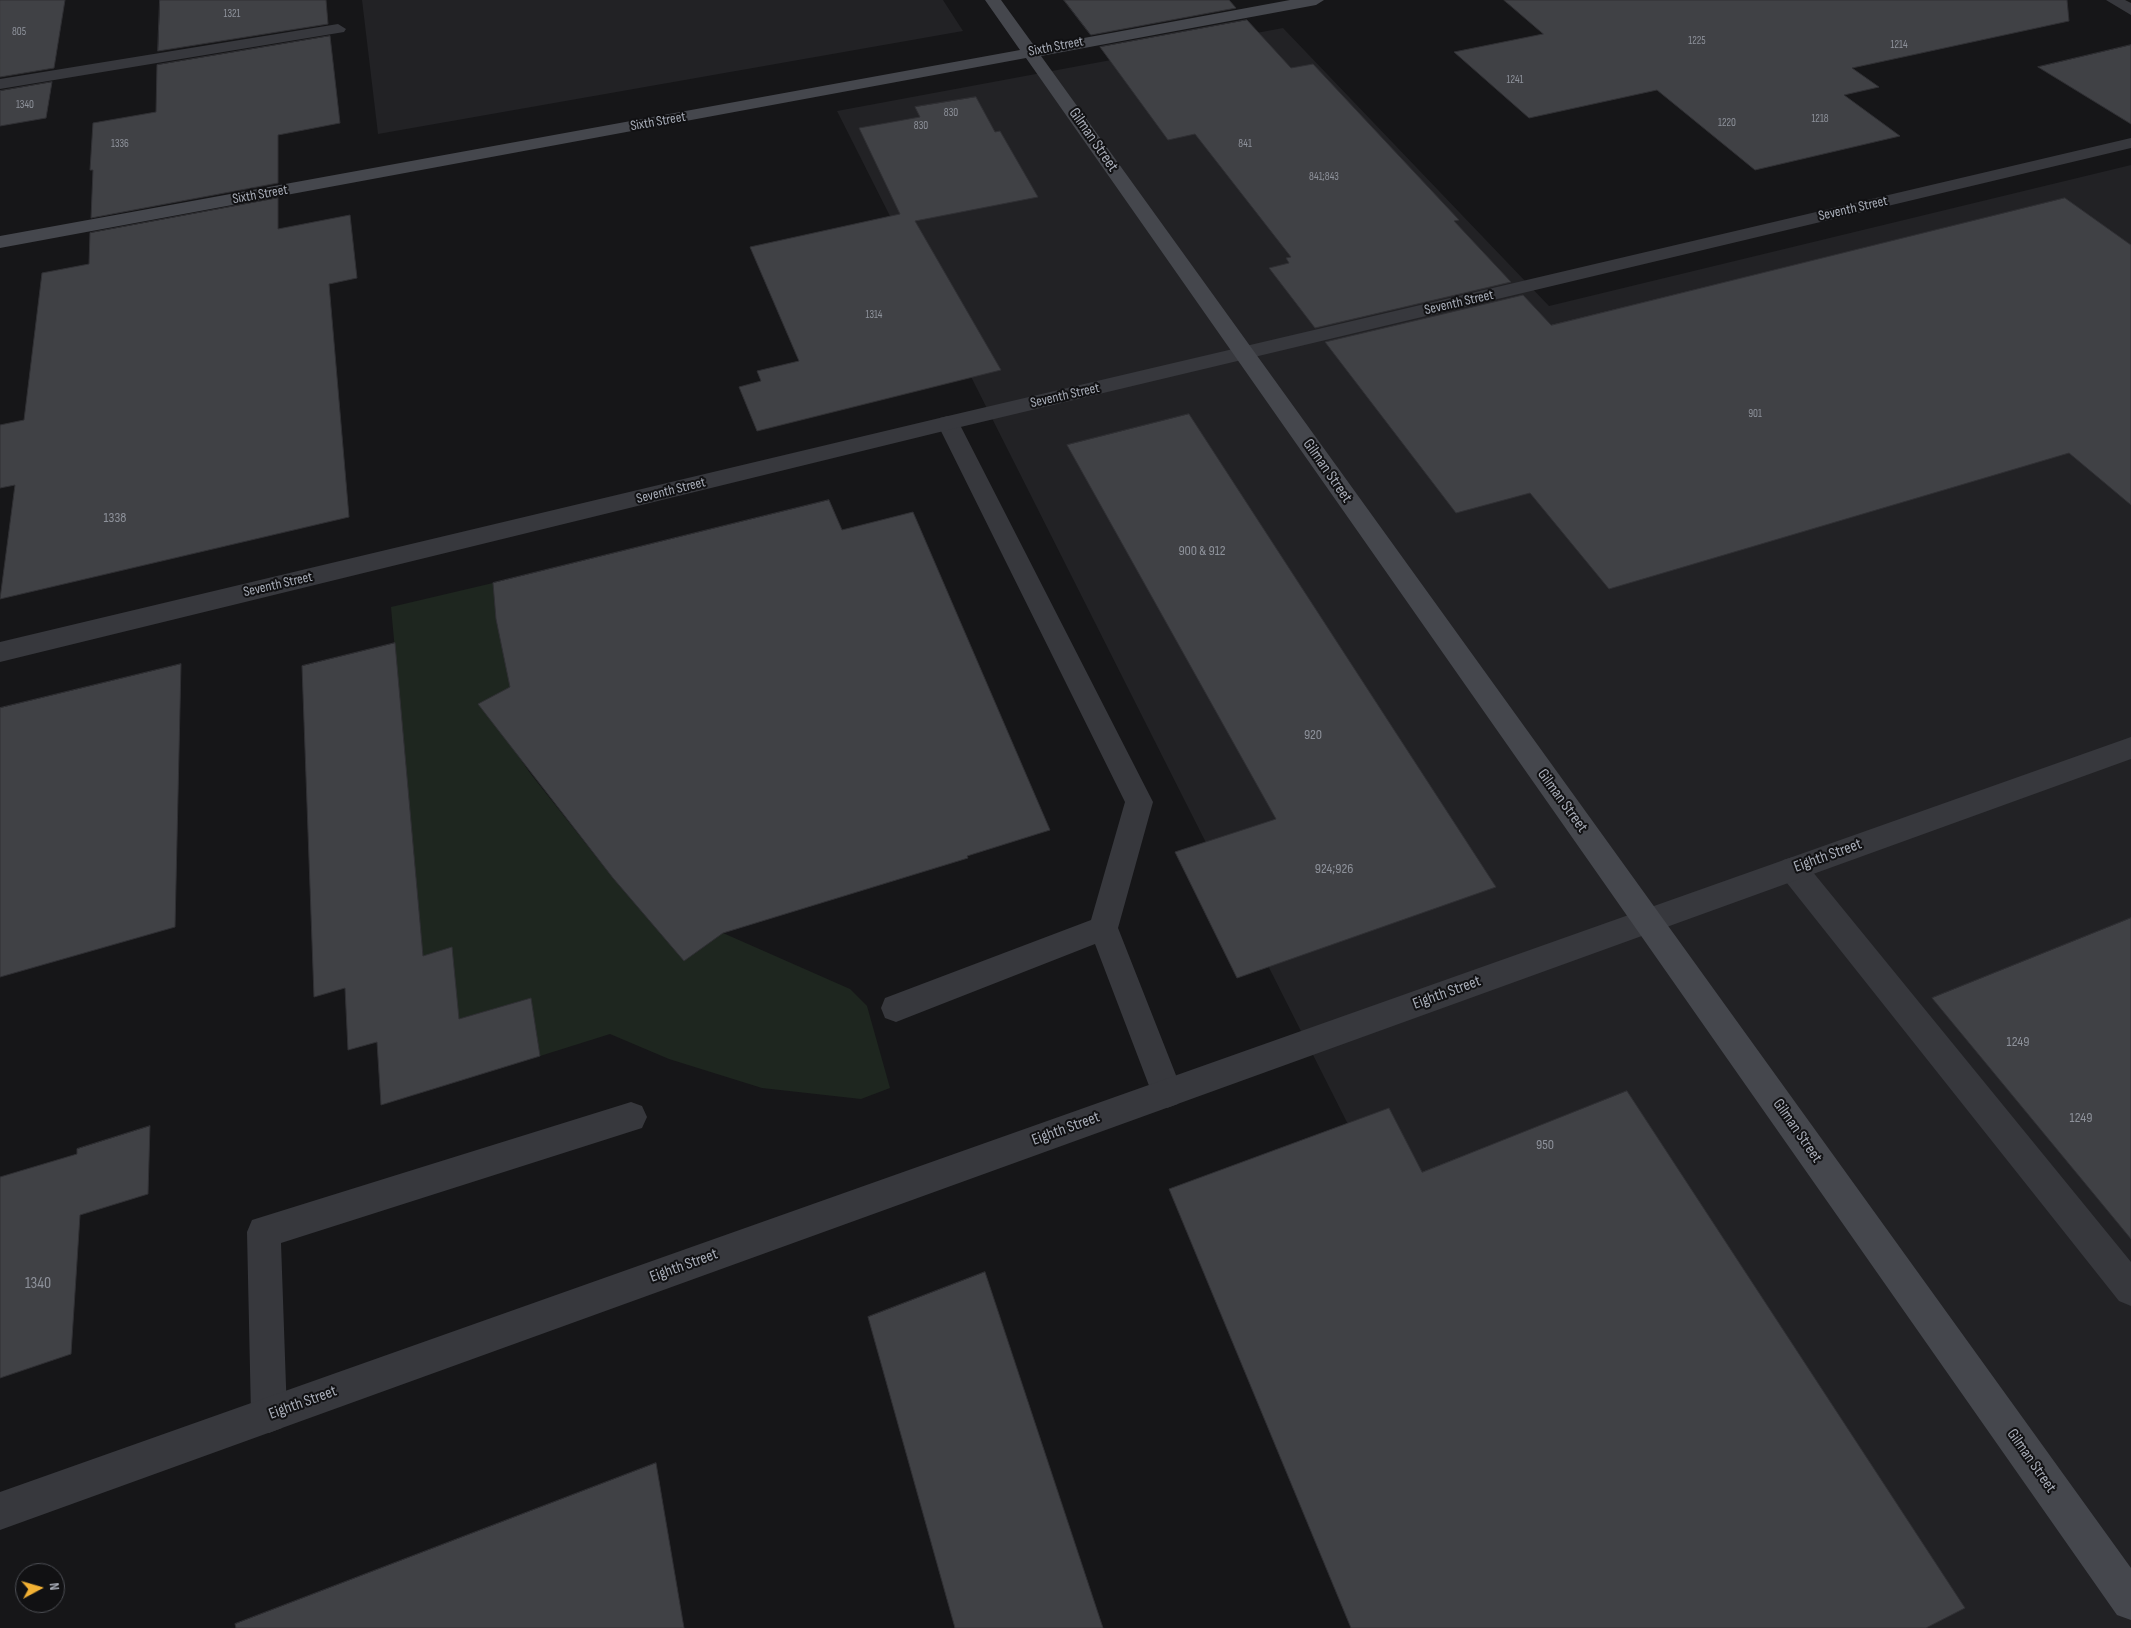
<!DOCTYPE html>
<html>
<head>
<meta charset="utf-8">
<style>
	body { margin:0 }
	#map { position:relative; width:2131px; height:1628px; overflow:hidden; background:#161618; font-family:"Sofia Sans Condensed",sans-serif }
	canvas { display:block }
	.north { position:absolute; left:15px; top:1563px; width:50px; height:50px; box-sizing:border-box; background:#111113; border:1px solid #4d4f55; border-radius:50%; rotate:84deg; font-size:14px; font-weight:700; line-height:20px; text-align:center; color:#a8adb8 }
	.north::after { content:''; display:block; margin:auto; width:18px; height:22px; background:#f2b134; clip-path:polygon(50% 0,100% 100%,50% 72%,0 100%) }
</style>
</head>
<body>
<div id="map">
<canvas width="2131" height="1628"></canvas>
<div class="north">N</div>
</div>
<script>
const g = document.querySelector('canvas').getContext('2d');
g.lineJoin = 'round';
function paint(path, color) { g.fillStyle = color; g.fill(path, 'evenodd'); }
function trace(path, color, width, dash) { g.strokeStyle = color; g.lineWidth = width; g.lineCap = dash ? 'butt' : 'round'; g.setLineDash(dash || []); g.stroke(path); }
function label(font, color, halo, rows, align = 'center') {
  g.font = font + ' "Sofia Sans Condensed",sans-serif'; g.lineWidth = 4; g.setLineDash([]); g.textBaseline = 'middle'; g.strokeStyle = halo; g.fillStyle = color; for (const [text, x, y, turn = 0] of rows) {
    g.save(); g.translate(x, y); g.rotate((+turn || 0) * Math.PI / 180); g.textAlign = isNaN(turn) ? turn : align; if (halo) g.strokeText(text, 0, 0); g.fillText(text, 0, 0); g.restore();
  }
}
paint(new Path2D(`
	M362 0H943L963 31 378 134Z
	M1283 28 1549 306 2131 165V1628H1602L837 111Z`), '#222225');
paint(new Path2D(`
	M493 583 496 619 511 688 507 739 530 773 613 878 684 961 723 933 850 989 867 1006 890 1088 861 1099 762 1088 669 1059 610 1034 540 1056 531 998 459 1019 423 956 391 607Z`), '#1e261f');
const building = new Path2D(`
	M0 0H65L54 68 0 77Z
	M160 0H326L328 24 158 51Z
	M1064 0H1229L1236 8 1091 35Z
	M1504 0H2067L2069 21 1852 68 1879 87 1844 95 1900 136 1755 170 1657 90 1529 118 1454 52 1543 34Z
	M1247 20 1291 68 1313 64 1459 220 1454 221 1511 282 1315 328 1269 268 1289 263 1286 258 1291 257 1195 134 1168 140 1100 47Z
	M330 36 340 123 278 135V183L91 218 93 170H90L93 123 156 112 157 65Z
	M2131 45V124L2038 67Z
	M52 82 46 118 0 126V91Z
	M976 97 995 132 1000 131 1038 197 915 221 1001 370 757 431 739 387 761 381 757 371 799 361 750 247 900 214 859 128 920 117 915 107Z
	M278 198V229L350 215 357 278 329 284 349 517 0 599 15 485 0 488V425L24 420 42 273 89 264 90 233Z
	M2065 198 2131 245V505L2069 453 1609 589 1530 493 1456 513 1325 342 1523 295 1551 325Z
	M1189 414 1496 887 1237 978 1175 852 1276 819 1067 445Z
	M829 500 842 530 913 512 1050 830 967 856 968 858 723 933 684 961 613 878 478 704 510 687 496 619 493 583Z
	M395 643 423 956 452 947 459 1019 531 998 540 1056 381 1105 377 1042 348 1050 345 988 314 997 302 666Z
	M181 664 175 927 0 977V708Z
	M2131 918V1239L1932 998Z
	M1627 1091 1965 1608 1926 1628H1351L1169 1189 1389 1108 1422 1172Z
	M150 1126 148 1194 80 1215 71 1354 0 1378V1177L77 1154V1149Z
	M985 1272 1103 1628H955L868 1317Z
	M656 1463 684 1628H236L235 1624Z`);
paint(building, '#404145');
trace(building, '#303034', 1);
paint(new Path2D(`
	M338 24 346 29 344 32 0 89V79Z
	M948 416 956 418 959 423 1153 802 1118 928 1183 1093 1178 1104 1167 1108 1156 1104 1095 944 896 1022 885 1018 881 1008 885 998 1091 920 1125 802 937 423 940 418Z
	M1793 857 1803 860 2131 1262V1306L2119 1301 1783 878 1779 869 1783 860Z
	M631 1102 642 1106 647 1117 642 1128 281 1243 287 1415 282 1428 269 1433 256 1428 251 1415 247 1232 252 1220Z`), '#37383d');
paint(new Path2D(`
	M2106 0H2125L2131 3V15Z
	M2131 138V148L948 430 0 662V642L948 416Z
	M2131 737V759L0 1530V1492Z`), '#37383d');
paint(new Path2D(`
	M985 0H1001L1035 47 1290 0H1324L1316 5 1041 56 2131 1568V1620L2117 1615 1026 58 0 248V236L1020 50Z`), '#45474d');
label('11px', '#8e929b', null, [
	["1321",232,14],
	["805",19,32],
	["1225",1697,41],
	["1214",1899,45],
	["1241",1515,80],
	["1340",25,105],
	["830",951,113],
	["1218",1820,119],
	["1220",1727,123],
	["830",921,126],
	["1336",120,144],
	["841",1245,144],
	["841;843",1324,177],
	["1314",874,315],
	["901",1755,414]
]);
label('14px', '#a8adb8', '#111113', [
	["Sixth Street",1056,47,-11],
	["Sixth Street",658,122,-10],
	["Sixth Street",260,195,-10],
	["Seventh Street",1853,209,-13],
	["Seventh Street",1459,303,-13],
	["Seventh Street",1065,396,-13],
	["Seventh Street",671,491,-14],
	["Seventh Street",278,585,-13]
]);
label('14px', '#8e929b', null, [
	["1338",115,518],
	["900 & 912",1202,551],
	["920",1313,735],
	["924;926",1334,869],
	["1249",2018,1042],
	["1249",2081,1118],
	["950",1545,1145]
]);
label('16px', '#a8adb8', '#111113', [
	["Gilman Street",1093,140,55],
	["Gilman Street",1327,471,55],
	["Gilman Street",1562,801,54],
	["Eighth Street",1828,856,-20],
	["Eighth Street",1447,993,-20],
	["Eighth Street",1066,1129,-20],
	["Gilman Street",1797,1131,55],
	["Eighth Street",684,1266,-20],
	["Eighth Street",303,1403,-20],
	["Gilman Street",2031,1461,55]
]);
label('16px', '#8e929b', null, [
	["1340",38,1284]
]);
</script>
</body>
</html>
